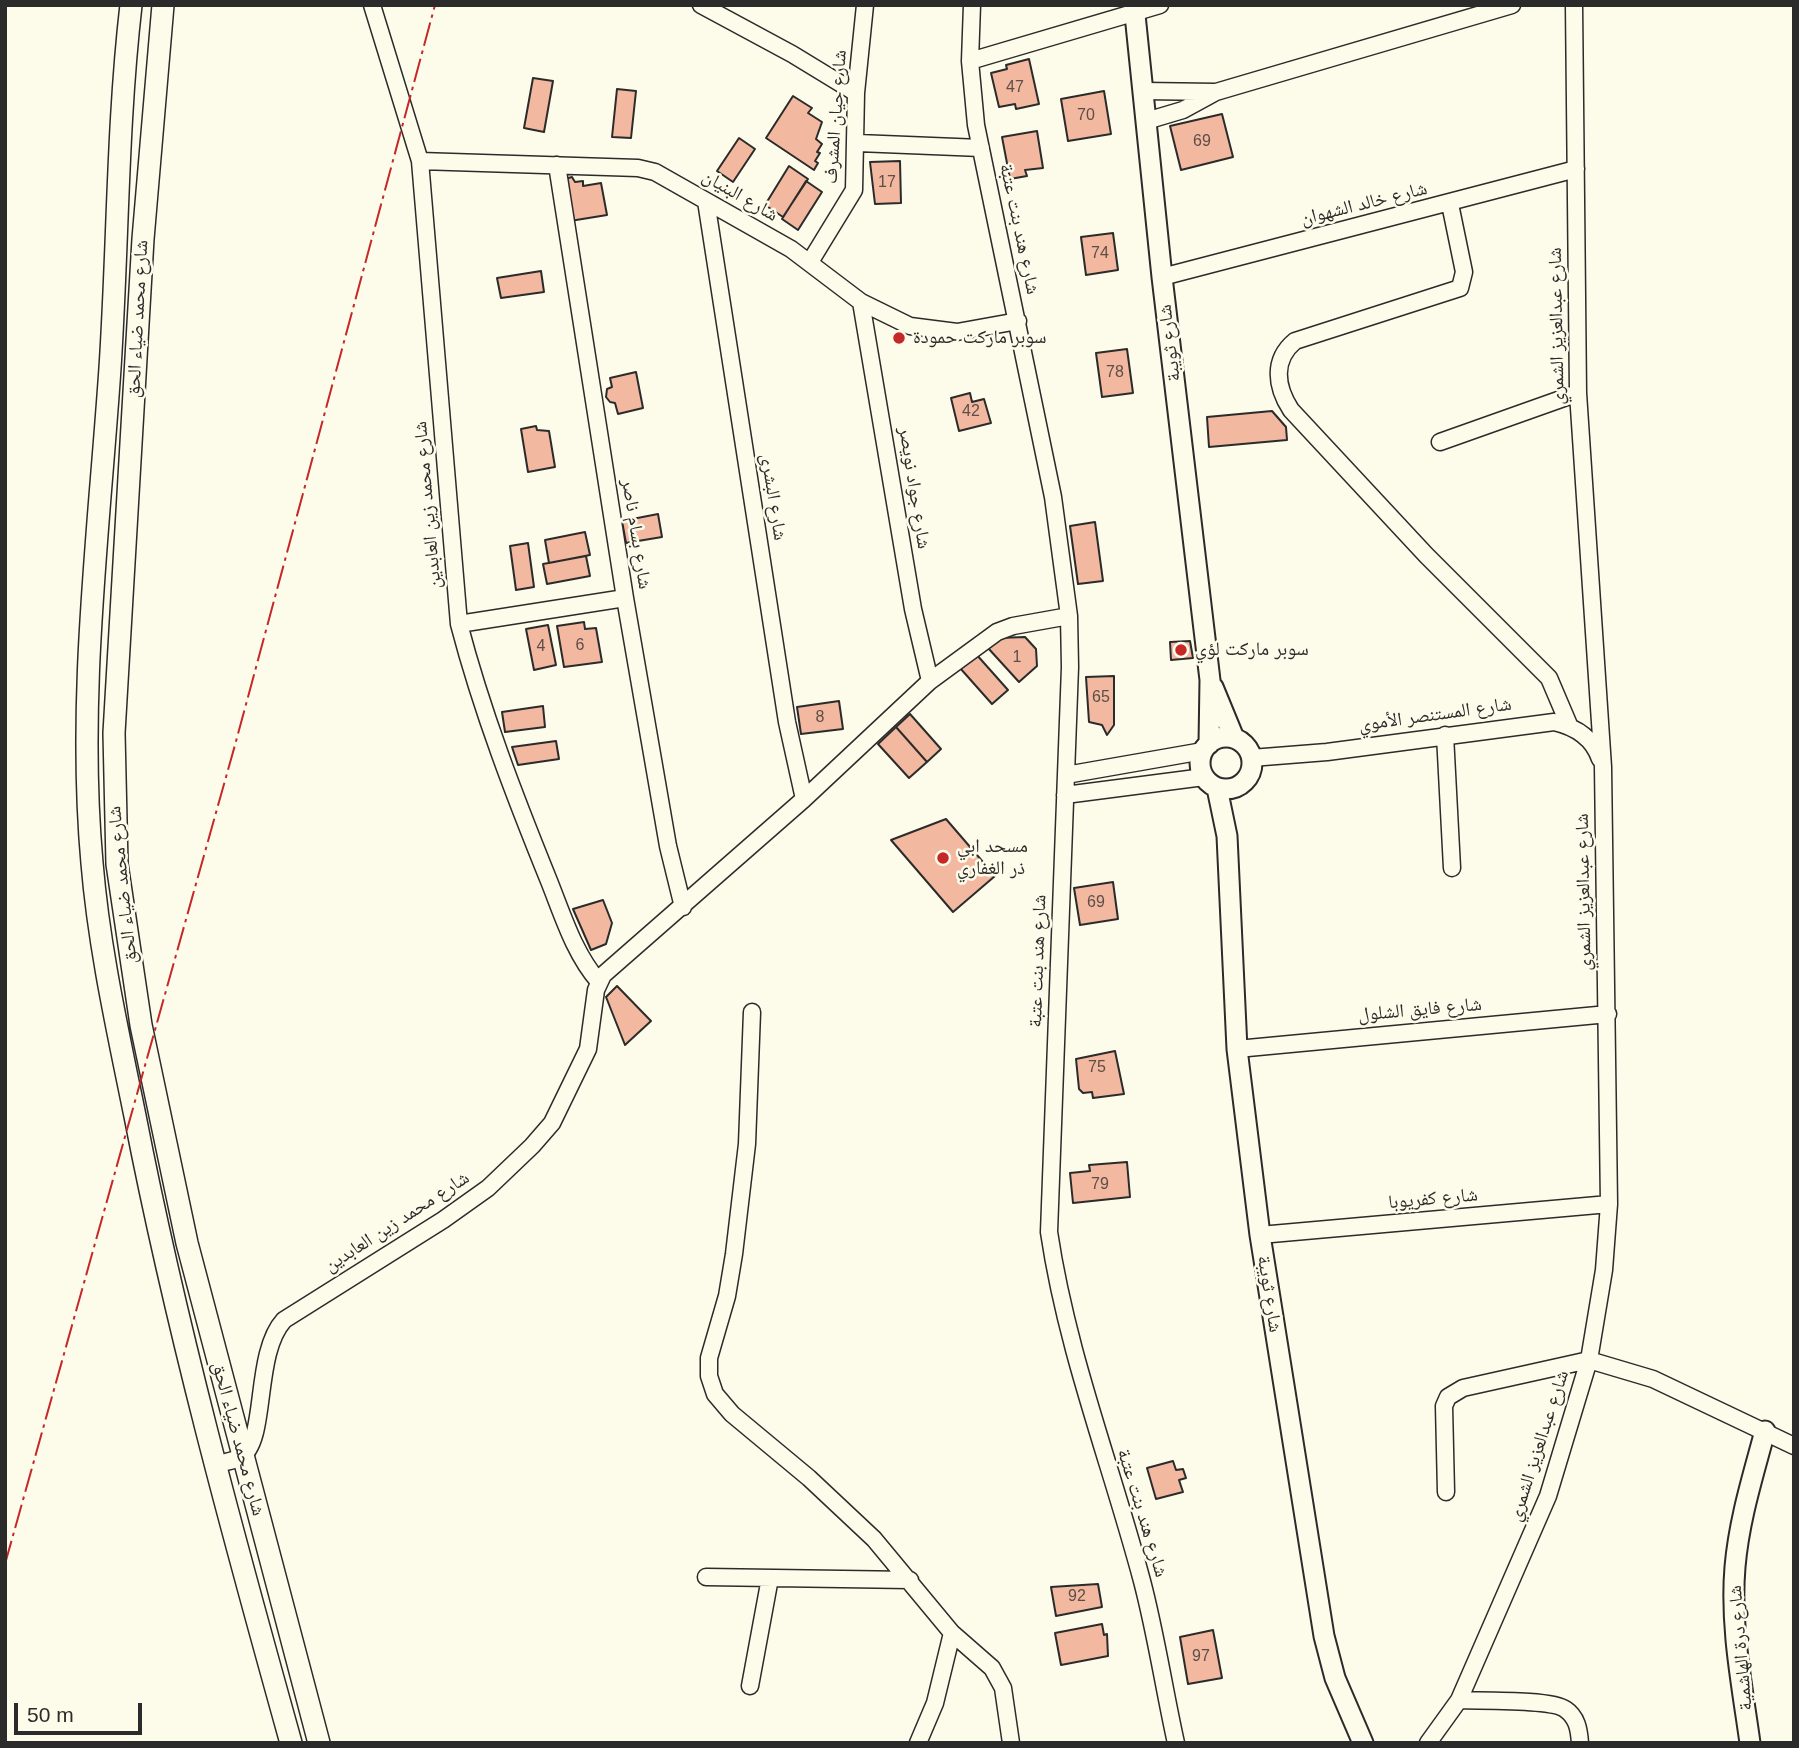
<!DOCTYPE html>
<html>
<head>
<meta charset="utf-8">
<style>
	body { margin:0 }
	#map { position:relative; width:1799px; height:1748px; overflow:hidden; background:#fdfbea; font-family:Arial,sans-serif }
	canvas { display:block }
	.frame { position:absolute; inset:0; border:7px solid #2b2b2b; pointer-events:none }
	.scale { position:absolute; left:14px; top:1703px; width:128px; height:32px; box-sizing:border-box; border:4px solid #2b2b2b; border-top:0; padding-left:9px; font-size:21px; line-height:24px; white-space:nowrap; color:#2b2b2b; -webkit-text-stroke:5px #fdfbea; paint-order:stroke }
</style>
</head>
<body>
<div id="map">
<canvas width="1799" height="1748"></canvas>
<div class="frame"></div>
<div class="scale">50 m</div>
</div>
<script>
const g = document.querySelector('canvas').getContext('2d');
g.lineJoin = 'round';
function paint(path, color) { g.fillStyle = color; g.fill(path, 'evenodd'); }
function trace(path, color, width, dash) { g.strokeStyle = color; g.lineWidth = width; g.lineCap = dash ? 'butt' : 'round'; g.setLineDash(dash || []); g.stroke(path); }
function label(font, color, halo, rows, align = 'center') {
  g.font = font + ' Arial,"Noto Naskh Arabic",sans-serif'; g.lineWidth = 5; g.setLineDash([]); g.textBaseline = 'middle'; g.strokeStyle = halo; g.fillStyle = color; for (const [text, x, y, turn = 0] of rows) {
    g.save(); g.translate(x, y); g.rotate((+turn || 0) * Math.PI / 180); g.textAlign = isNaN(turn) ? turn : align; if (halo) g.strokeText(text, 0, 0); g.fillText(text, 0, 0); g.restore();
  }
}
const building = new Path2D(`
	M1029 59 1039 104 1016 109 1015 104 999 107 991 73 1007 69 1006 65Z
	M533 78 553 81 544 132 524 128Z
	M617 89 636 91 631 138 612 137Z
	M1104 91 1111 134 1068 141 1061 99Z
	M793 96 812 108 808 113 822 122 816 139 822 144 817 152 820 153 815 161 818 163 814 170 766 138Z
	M1222 114 1233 157 1181 170 1170 126Z
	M1037 131 1043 168 1025 170 1027 176 1010 179 1002 137Z
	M739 138 755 149 733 182 717 171Z
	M900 161 901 203 875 204 870 162Z
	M789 166 808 179 783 217 765 205Z
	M572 177 575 182 583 181V186L601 183 607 215 570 221 565 179Z
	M806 181 822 192 798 230 782 219Z
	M1113 233 1118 270 1086 275 1081 237Z
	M541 271 544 292 501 298 497 278Z
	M1127 349 1133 393 1102 397 1096 353Z
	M636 372 643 408 618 414 615 403 610 402 606 397 607 389 612 387 610 378Z
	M970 393 972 402 984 399 991 423 959 431 951 398Z
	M1272 411 1286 427 1287 440 1209 447 1207 417Z
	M536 426 537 430 549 431 555 467 528 472 521 429Z
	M658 514 662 537 626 543 622 521Z
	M1095 522 1103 581 1078 584 1070 526Z
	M585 532 590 555 549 563 545 540Z
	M528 543 534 587 516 590 510 546Z
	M586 556 590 576 547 584 543 564Z
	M584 622 585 629 596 628 602 662 564 667 557 626Z
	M548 625 556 665 534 670 526 629Z
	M1025 637 1036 649 1037 666 1019 682 988 648 998 638Z
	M1190 641 1193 658 1171 660 1170 642Z
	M976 654 1008 690 992 704 960 668Z
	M1114 676V725L1107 735 1102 725 1089 722 1086 677Z
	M839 701 843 729 801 734 797 707Z
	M543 706 545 727 505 732 502 712Z
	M910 714 941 749 927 762 896 727Z
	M896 727 927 762 909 778 878 744Z
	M556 741 559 759 518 765 512 747Z
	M946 819 995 876 953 912 891 840Z
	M1113 882 1118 919 1080 925 1074 888Z
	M603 900 612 923 606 944 591 950 573 909Z
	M617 986 651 1021 625 1045 606 997Z
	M1115 1051 1124 1094 1093 1098 1092 1092 1083 1093 1079 1089 1076 1059Z
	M1127 1162 1130 1197 1073 1203 1070 1173 1090 1171 1089 1165Z
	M1173 1461 1176 1470 1183 1469 1186 1478 1179 1480 1183 1492 1156 1499 1147 1468Z
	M1098 1584 1102 1607 1056 1616 1051 1587Z
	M1102 1624 1104 1635 1107 1634 1108 1656 1061 1665 1055 1633Z
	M1213 1630 1222 1678 1188 1684 1180 1637Z`);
paint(building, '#f2b8a0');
trace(building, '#2b2b2b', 2);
const minor = new Path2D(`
	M372 5 420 161 459 624C482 712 515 797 549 881 563 916 574 953 599 982
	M701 5 792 54 856 93
	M972 5 970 61 976 125 1053 497 1069 616 1070 667 1049 1232C1067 1353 1111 1464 1142 1581 1156 1634 1164 1689 1176 1743
	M970 61 1160 5
	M1143 91 1216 92
	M1146 121 1183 110 1216 92 1512 5
	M858 143 981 148
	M420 161 638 168 655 172 791 249 861 302 910 326 957 332 1018 321
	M557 165 625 598 668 846 683 907
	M706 201 787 722 804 799
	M1450 204 1464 272 1460 288 1295 341C1272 360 1276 387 1291 410L1426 555 1549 678 1569 725
	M810 262 854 190 856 93 865 5
	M1162 277 1576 169
	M861 302 913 609 930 681
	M1440 442 1578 393
	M459 624 625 598
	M1445 735 1452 868
	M1251 758 1327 752 1554 722C1576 727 1593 738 1600 759
	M1066 775 1203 751
	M1065 795 1204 777
	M752 1012 747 1144 734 1254 727 1296 709 1358V1376L715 1394 732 1414 809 1478 874 1539 952 1633 992 1668 1003 1688 1011 1743
	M1237 1049 1608 1014
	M1260 1235 1609 1204
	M215 1465C223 1462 234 1461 241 1457 268 1440 253 1354 284 1320L443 1220 488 1188 532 1146 552 1123 588 1049 596 990 603 975 804 799 930 681 997 632 1013 626 1069 616
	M1446 1492 1444 1406 1448 1397 1463 1388 1589 1360 1653 1379 1794 1446
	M706 1577 910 1580
	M750 1686 770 1578
	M1459 1700C1479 1701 1552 1699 1565 1709 1577 1717 1579 1729 1580 1743
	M918 1743 935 1703 952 1633
	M1428 1743 1459 1700 1548 1496 1589 1360 1604 1270 1609 1204 1603 767 1578 393 1574 5`);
const tertiary = new Path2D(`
	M1134 5 1162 277 1210 680 1209 744
	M1213 687 1234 738
	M1200 763a26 26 0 1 1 52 0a26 26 0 1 1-52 0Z
	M1217 788 1227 836 1237 1049 1260 1235 1324 1636 1335 1678 1363 1743
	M1750 1743C1742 1685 1730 1626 1735 1567 1739 1520 1753 1476 1765 1431`);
const secondary = new Path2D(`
	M131 5C117 126 118 247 110 368 99 531 77 699 92 863 99 948 118 1032 135 1116 176 1327 233 1535 291 1743
	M163 5 143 239 114 733 117 864 141 1025 187 1243 319 1743`);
trace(minor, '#2b2b2b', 19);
trace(tertiary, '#2b2b2b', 23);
trace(secondary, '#2b2b2b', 24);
trace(minor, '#fdfbea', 16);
trace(tertiary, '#fdfbea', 19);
trace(secondary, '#fdfbea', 21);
trace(new Path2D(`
	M5 1564 235 745 435 5`), '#c62828', 2, [24, 5, 3.5, 5]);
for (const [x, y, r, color] of [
	[899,338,7,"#c62828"],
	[1181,650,7,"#c62828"],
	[943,858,7,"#c62828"]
]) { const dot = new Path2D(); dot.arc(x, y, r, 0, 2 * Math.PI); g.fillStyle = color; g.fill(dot); trace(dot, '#fdfbea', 2.5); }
label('16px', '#5d4e48', null, [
	["47",1015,88],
	["70",1086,116],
	["69",1202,142],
	["17",887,183],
	["74",1100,254],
	["78",1115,373],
	["42",971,412],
	["6",580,646],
	["4",541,647],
	["1",1017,658],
	["65",1101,698],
	["8",820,718],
	["69",1096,903],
	["75",1097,1068],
	["79",1100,1185],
	["92",1077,1597],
	["97",1201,1657]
]);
label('19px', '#2b2b2b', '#fdfbea', [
	["شارع حيان المشرف",836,117,-86],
	["شارع البنيان",740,196,30],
	["شارع خالد الشهوان",1364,204,-14],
	["شارع هند بنت عتبة",1019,229,78],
	["شارع محمد ضياء الحق",138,319,-87],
	["شارع عبدالعزيز الشمري",1557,326,-91],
	["شارع ثويبة",1170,343,-97],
	["شارع جواد نويصر",914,488,81],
	["شارع البشرى",773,497,81],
	["شارع محمد زين العابدين",428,505,-95],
	["شارع بسام ناصر",636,534,81],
	["شارع المستنصر الأموي",1435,715,-8],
	["شارع محمد ضياء الحق",123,885,-96],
	["شارع عبدالعزيز الشمري",1584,892,-91],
	["شارع هند بنت عتبة",1038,961,-88],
	["شارع فايق الشلول",1420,1010,-5],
	["شارع كفريوبا",1433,1199,-5],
	["شارع محمد زين العابدين",397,1222,-33],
	["شارع ثويبة",1269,1294,81],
	["شارع محمد ضياء الحق",238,1439,75],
	["شارع عبدالعزيز الشمري",1539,1446,-72],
	["شارع هند بنت عتبة",1142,1513,73],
	["شارع درة الهاشمية",1741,1648,-95]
]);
label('19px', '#2b2b2b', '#fdfbea', [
	["سوبر ماركت حمودة",913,338],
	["سوبر ماركت لؤي",1195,650],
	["مسحد ابي",957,847],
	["ذر الغفاري",957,869]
], 'left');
</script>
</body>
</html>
